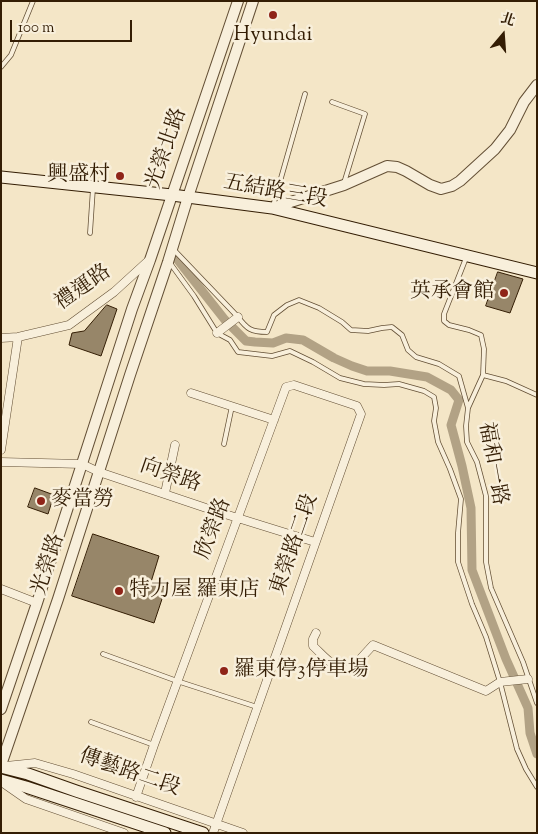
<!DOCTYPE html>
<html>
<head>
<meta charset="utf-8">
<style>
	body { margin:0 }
	#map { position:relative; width:538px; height:834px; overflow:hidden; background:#f4e6c7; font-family:"Sorts Mill Goudy","Noto Serif TC",serif }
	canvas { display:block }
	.frame { position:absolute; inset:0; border:2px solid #331d04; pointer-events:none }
	.north { position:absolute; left:478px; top:10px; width:50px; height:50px; -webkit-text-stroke:4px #f8efdb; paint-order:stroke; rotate:18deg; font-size:14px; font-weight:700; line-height:20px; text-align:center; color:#331d04 }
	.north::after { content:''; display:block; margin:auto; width:18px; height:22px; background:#331d04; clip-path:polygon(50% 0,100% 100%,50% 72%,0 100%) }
	.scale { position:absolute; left:10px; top:20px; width:122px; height:22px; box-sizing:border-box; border:2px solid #331d04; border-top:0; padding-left:6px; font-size:15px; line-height:18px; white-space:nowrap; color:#331d04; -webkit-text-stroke:4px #f8efdb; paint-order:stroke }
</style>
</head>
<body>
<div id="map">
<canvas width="538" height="834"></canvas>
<div class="frame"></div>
<div class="north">北</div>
<div class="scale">100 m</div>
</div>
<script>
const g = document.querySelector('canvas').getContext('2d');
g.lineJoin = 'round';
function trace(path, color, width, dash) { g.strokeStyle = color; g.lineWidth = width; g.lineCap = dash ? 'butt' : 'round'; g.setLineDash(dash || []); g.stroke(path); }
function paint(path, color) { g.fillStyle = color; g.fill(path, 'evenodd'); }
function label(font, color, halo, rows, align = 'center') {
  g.font = font + ' "Sorts Mill Goudy","Noto Serif TC",serif'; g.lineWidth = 5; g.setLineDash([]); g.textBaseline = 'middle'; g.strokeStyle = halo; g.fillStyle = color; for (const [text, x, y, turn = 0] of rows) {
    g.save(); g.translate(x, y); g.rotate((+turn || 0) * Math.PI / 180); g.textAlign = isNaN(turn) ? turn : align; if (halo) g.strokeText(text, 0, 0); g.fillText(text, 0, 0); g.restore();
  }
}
trace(new Path2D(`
	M177 259 225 320 246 341 255 342 273 343 286 338 303 340 334 358 352 366 367 371H390L427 377 451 390 459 400 451 425 462 466 471 508 472 570 506 659 528 708 530 733 537 754`), '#b2a285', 9);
const building = new Path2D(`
	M498 272 523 279 510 313 486 306Z
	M107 305 117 309 101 356 69 345 72 333 84 331Z
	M35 488 54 495 48 514 28 507Z
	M93 534 159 556 151 582 166 587 154 623 72 596Z`);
paint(building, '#978669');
trace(building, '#331d04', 1);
const service = new Path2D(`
	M1 67 11 55 33 1
	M332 102 365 114 344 183
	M273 206 305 94
	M90 233 93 188
	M174 250 238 317C247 329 251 332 267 332L274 315 287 305 299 300 319 308 342 322 351 330 368 331 382 328 392 327 402 335 408 350 416 357 439 364 459 376 468 408
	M466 258 444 314V321L449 325 469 330 481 335 484 349 483 375 468 408 466 426 467 442 477 462 486 496V562L491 588 523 662 537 703
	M170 263 194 296 217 333 230 340 238 352 272 356 290 351 313 362 340 378 364 384 384 385 399 384 424 391 434 397 436 408 434 421 438 442 450 469 461 499 458 533V562L472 604 486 637 500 682 517 749 526 769 537 787
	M483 375 506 381 537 395
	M224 444 232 406
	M103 654 177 681 257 707
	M91 722 154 745`);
const minor = new Path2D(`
	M217 333 238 317
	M1 338 18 337 69 325 114 292 148 261
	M191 393 274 420
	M1 450 18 337
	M1 462 82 464 99 472 212 510 315 542
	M165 493 175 445
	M1 589 37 603
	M316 633 313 639V646C325 657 335 671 351 669L373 645 486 691 500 682 528 679
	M6 766 35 763 73 774 243 833
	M3 783 26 799 124 833
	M136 797 154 745 286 387 294 385 357 406 361 414 213 833`);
const tertiary = new Path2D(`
	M272 208 344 185 387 166 397 167 406 171 430 185 441 189 452 186 460 181 495 149 510 130 524 102 537 85
	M1 709 37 603 132 309 150 260 238 1
	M1 765 58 599 130 375 168 262 188 197 253 1`);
const secondary = new Path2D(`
	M1 177 172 195 272 208 537 273
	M1 767 28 774 76 791 203 833
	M1 780 26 787 165 833`);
trace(service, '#634f35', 5.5);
trace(minor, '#634f35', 9);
trace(tertiary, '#634f35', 12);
trace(secondary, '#331d04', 13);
trace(service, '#f8efdb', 4);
trace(minor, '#f8efdb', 8);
trace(tertiary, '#f8efdb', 10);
trace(secondary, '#f8efdb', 11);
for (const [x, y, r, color] of [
	[273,15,5,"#8f2418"],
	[120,176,5,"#8f2418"],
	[504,293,5,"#8f2418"],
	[41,501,5,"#8f2418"],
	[119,591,5,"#8f2418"],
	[224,671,5,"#8f2418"]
]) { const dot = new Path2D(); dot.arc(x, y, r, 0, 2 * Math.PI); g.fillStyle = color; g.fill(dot); trace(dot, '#f8efdb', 2); }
label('21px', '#331d04', '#f8efdb', [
	["Hyundai",273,36,"center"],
	["興盛村",110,176,"right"],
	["英承會館",494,293,"right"],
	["麥當勞",51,501],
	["特力屋 羅東店",129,591],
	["羅東停3停車場",234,671]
], 'left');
label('21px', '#331d04', '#f8efdb', [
	["光榮北路",168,149,-71],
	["五結路三段",275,193,10],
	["禮運路",84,289,-35],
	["福和一路",491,464,80],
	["向榮路",170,477,19],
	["欣榮路",215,529,-69],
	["東榮路二段",296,545,-71],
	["光榮路",50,565,-72],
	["傳藝路二段",129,774,19]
]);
</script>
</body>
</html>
